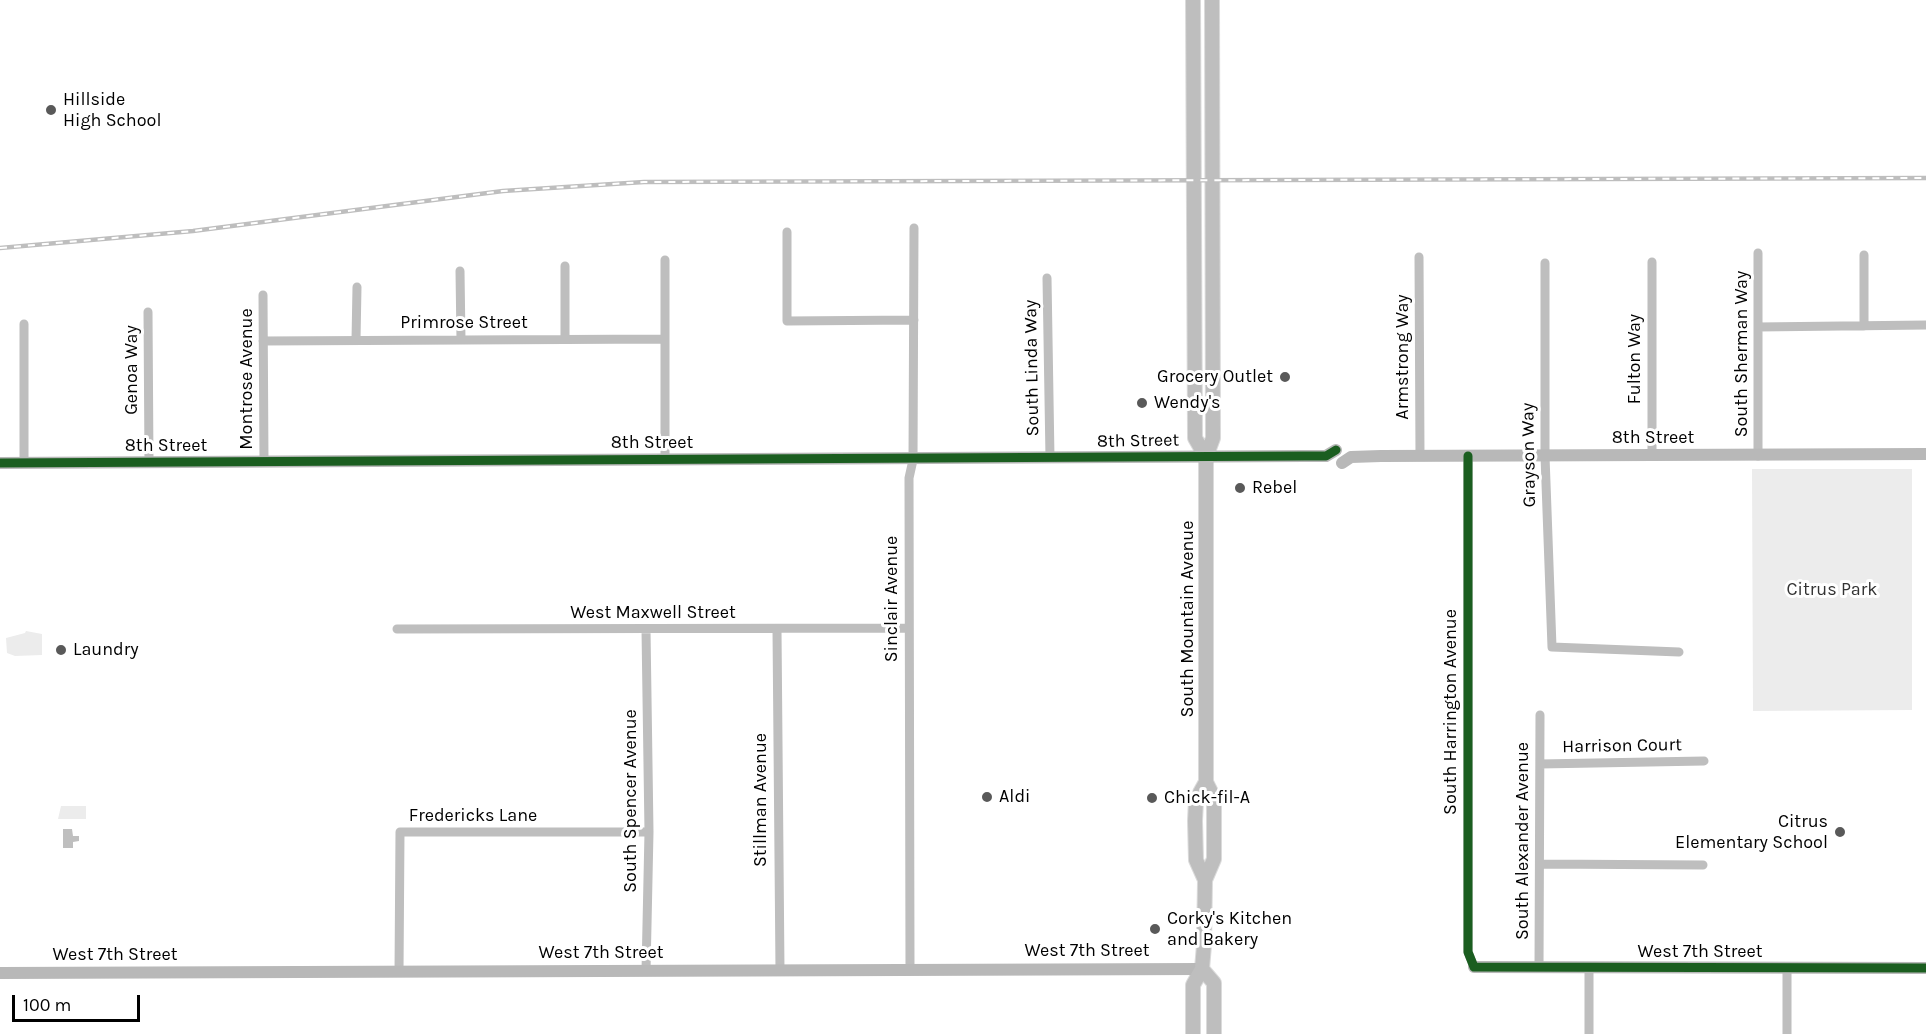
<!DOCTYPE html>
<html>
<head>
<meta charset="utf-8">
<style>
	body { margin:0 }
	#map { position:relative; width:1926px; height:1034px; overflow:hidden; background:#fff; font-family:Karla,sans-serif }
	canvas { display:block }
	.scale { position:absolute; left:12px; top:995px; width:128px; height:27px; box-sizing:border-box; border:3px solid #000; border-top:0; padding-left:8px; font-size:18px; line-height:21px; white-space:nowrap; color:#000; -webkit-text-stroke:4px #fff; paint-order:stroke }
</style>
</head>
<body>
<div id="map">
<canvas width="1926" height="1034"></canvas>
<div class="scale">100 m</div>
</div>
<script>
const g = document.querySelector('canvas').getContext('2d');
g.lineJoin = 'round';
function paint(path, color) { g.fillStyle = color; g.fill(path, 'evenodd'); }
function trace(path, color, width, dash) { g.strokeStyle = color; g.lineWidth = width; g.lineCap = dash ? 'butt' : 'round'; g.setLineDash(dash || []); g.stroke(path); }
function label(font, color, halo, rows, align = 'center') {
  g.font = font + ' Karla,sans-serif'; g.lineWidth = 6; g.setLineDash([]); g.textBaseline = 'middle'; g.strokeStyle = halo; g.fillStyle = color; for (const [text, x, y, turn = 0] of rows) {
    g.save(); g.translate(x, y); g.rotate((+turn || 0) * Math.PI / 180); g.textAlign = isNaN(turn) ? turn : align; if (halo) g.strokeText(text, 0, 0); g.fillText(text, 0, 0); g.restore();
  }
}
paint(new Path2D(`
	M1752 469H1912V710L1753 711Z
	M26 631 42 634V655L15 656 7 653 6 638 25 633Z
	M61 806H86V819H58Z`), '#ececec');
paint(new Path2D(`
	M63 829H72L73 836H79V841L73 842V848H63Z`), '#bfbfbf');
const primary = new Path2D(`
	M1193 0 1195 438 1206 457
	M1205 880 1196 860 1195 821 1196 800 1206 782
	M1202 969 1214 983V1034
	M1193 1034V985L1202 969 1204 945 1205 880 1214 859V798L1206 782V457L1213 438 1212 0`);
trace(primary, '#dbdbdb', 16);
trace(new Path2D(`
	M787 232V321L914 320
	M1758 253V456
	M1864 255V326
	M1419 257 1420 456
	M665 260V460
	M1652 262V456
	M1545 263V456L1552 647 1679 652
	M565 266V339
	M460 271 461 340
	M1047 278 1050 458
	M263 295 264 462
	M148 312 149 463
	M24 324V463
	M1758 327 1926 325
	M356 340 357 287
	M263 341 665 339
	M1468 456V952L1474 967
	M397 629 909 628
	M646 630 649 832 646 971
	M777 630 780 971
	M1540 764 1704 761
	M1540 864 1703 865
	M1539 968 1540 715
	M1589 968V1034
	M1787 968V1034
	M910 970 909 478 913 460 914 228
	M399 972 400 832H649`), '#bebebe', 9);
trace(new Path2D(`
	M0 463 1304 456H1326L1336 450
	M1342 463 1351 457 1381 456 1926 454
	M1474 967 1926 968
	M0 973 1202 969`), '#b8b8b8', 12);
trace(primary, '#bebebe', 14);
const rail = new Path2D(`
	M0 248 193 231 503 191 644 182 1926 178`);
trace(rail, '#bebebe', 4.5);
trace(rail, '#fff', 2, [7]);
trace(new Path2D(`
	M1468 456V952L1474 967 1926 968
	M0 463 1304 456H1326L1336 450`), '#1b5e20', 9);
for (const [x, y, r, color] of [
	[51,110,6,"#595959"],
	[1285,377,6,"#595959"],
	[1142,403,6,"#595959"],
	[1240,488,6,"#595959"],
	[61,650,6,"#595959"],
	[987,797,6,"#595959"],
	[1152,798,6,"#595959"],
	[1840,832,6,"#595959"],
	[1155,929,6,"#595959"]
]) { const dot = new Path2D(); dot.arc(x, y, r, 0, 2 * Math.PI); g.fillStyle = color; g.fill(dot); trace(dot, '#fff', 2); }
label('18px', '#000', '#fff', [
	["Hillside",63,100],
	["High School",63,121],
	["Grocery Outlet",1273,377,"right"],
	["Wendy's",1154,403],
	["Rebel",1252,488],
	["Laundry",73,650],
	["Aldi",999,797],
	["Chick-fil-A",1164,798],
	["Citrus",1828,822,"right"],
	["Elementary School",1828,843,"right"],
	["Corky's Kitchen",1167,919],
	["and Bakery",1167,940]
], 'left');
label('18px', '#000', '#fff', [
	["Primrose Street",464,323],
	["South Sherman Way",1742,354,-90],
	["Armstrong Way",1403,357,-90],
	["Fulton Way",1635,359,-90],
	["South Linda Way",1032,368,-91],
	["Genoa Way",132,370,-90],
	["Montrose Avenue",247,379,-90],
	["8th Street",1653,438],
	["8th Street",1138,441,-1],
	["8th Street",652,443],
	["8th Street",166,446],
	["Grayson Way",1529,455,-91],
	["Sinclair Avenue",892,599,-90],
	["West Maxwell Street",653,613],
	["South Mountain Avenue",1188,619,-90],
	["South Harrington Avenue",1451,712,-90],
	["Harrison Court",1622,746,-1],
	["Stillman Avenue",761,800,-90],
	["South Spencer Avenue",631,801,-90],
	["Fredericks Lane",473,816],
	["South Alexander Avenue",1523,841,-90],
	["West 7th Street",1087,951],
	["West 7th Street",1700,952],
	["West 7th Street",601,953],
	["West 7th Street",115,955]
]);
label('18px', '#333', '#fff', [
	["Citrus Park",1832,590]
]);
</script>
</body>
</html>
